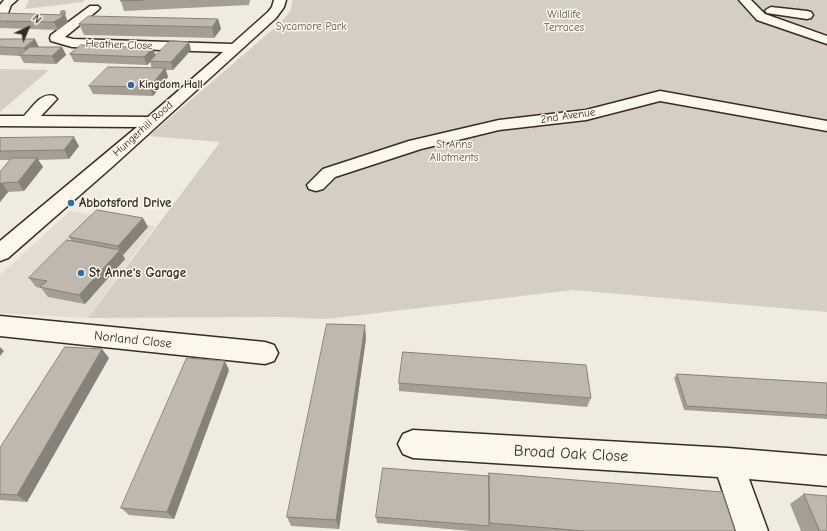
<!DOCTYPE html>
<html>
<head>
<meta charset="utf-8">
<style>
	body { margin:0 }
	#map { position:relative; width:827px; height:531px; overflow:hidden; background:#f0ebe0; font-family:"Comic Neue",sans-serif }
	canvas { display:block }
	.north { position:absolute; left:8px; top:8px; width:40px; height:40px; -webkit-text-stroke:3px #fbf7ec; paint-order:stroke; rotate:44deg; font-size:11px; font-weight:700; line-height:16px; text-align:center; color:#3b2a1e }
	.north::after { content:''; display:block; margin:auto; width:14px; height:18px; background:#3b2a1e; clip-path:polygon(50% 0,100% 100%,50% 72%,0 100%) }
</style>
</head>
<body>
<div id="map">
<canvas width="827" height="531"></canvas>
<div class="north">N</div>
</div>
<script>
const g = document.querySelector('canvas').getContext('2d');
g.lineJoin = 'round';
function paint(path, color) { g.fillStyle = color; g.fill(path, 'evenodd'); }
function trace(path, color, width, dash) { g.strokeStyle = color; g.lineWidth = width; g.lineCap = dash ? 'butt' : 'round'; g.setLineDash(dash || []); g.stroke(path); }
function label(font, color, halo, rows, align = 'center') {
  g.font = font + ' "Comic Neue",sans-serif'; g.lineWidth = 3; g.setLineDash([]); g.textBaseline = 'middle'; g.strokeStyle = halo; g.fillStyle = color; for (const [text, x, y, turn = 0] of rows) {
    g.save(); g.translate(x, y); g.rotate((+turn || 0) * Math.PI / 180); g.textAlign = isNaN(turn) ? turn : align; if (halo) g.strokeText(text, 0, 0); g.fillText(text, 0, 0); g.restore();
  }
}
paint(new Path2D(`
	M70 211 155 226 88 318 0 313V275Z`), '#e2dcd1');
paint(new Path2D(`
	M29 0H84L83 2 25 9Z
	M292 0H827V312L573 290 326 319 279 317 88 318 220 142 149 136 279 24C285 17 294 9 292 0Z
	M0 69 49 70 0 112Z`), '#d5cec3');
const minor = new Path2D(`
	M4 0H17L11 5 7 16H0V5Z
	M274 0H286L284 7 276 18 112 167 8 258 0 261V241L137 127 0 126V116H24C32 108 41 92 54 96L57 99 41 116 148 117 223 52 72 47 51 41 50 38 51 35 90 6H98L100 8 98 10 65 37 73 39 232 44 268 12 272 7Z
	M739 0H751L765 14 827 36V44L757 20Z
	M771 7 807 11 811 12 813 15 811 18 807 19 767 13 765 11 767 9Z
	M660 91 827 121V131L660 101 586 120 499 130 421 149 335 177 323 189 316 191 309 189 307 185 323 169 409 141 499 120 586 110Z
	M0 316 265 342 274 345 278 353 274 361 265 364 0 336Z
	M413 430 728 448 827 456V486L749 479 768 531H736L718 477 413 458 403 454 398 444 403 434Z`);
trace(minor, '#3b2a1e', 3);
paint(minor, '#fbf7ec');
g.fillStyle = '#a2978c';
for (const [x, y] of [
	[63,13]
]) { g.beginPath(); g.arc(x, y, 3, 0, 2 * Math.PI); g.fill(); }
paint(new Path2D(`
	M121 0H250L249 5 124 11 121 1Z
	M0 13 65 15 68 22 58 30 0 28Z
	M218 19 221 29 214 38 84 35 79 24Z
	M0 39 39 47H62L66 55 56 64 24 63 20 56 0 55Z
	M153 48 155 56 191 50 173 70H166L168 77 153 96 93 94 89 86 152 68 150 62 147 65 74 62 70 54Z
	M0 138 79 146 69 159 38 160 43 167 24 191 8 192 0 202V172L10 160H0Z
	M148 227 123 255 125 259 85 304 48 297 41 288 36 287 29 278 72 241 69 237Z
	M366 338 339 529 291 526 287 517Z
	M109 358 27 502 0 500V448Z
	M229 370 174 519 129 515 121 508Z
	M677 374 827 383V419L684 410 674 378Z
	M399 383 591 398 587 407 399 391Z
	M489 473 735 531H472L377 523 376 517 489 476Z
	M804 494 827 531H801L790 504Z`), '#a59e95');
paint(new Path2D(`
	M65 15 68 22 58 30 54 22Z
	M218 19 221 29 214 38 212 27Z
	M35 39 39 47 28 56 24 48Z
	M189 42 191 50 173 70 171 62Z
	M62 47 66 55 56 64 52 56Z
	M153 48 156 56 147 65 144 57Z
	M165 68 168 77 153 96 150 87Z
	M74 137 79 146 69 159 64 150Z
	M37 158 43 167 24 191 18 182Z
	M2 183 8 192 0 202V184Z
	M143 218 148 227 123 255 118 246Z
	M120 250 125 259 85 304 79 295Z
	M365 325 366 338 339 529 336 520Z
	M0 347 4 351 0 356Z
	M102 349 109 358 27 502 17 495Z
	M225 361 229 370 174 519 167 512Z`), '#868179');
const building = new Path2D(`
	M121 0H143L121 1Z
	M0 13 65 15 54 22 0 21Z
	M89 16 218 19 212 27 79 24Z
	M0 39H35L24 48 0 47Z
	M170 41 189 42 171 62 150 61Z
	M81 45 153 48 144 57 70 54Z
	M30 47H62L52 56 20 55Z
	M108 67 165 68 150 87 89 86Z
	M74 137 64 150 0 151V138Z
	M12 158H37L18 182 2 183 0 184V172Z
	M97 210 143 218 118 246 69 237Z
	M67 240 120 250 79 295 40 287 47 281 29 278Z
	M327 324 365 325 336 520 287 517Z
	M65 347 102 349 17 495 0 494V448Z
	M403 352 586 365 591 398 399 383Z
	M187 358 225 361 167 512 121 508Z
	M677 374 827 383V415L687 406Z
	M383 468 489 476V526L376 517Z
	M489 473 722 492 735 531H584L490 523Z
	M804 494 827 496V531H820Z`);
paint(building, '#c0b8ad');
trace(building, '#868179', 1);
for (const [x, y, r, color] of [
	[131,85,4,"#1f6fb2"],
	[71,203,4,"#1f6fb2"],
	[81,273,4,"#1f6fb2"]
]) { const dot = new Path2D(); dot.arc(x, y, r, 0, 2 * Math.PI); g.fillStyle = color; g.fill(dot); trace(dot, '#fbf7ec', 1.5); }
label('11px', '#625347', '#fbf7ec', [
	["Wildlife",564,15],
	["Terraces",564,28],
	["Sycamore Park",311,27],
	["St Anns",454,145],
	["Allotments",454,158]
]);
label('11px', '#3b2a1e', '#fbf7ec', [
	["Heather Close",119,45,2],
	["2nd Avenue",568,116,-8],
	["Hungerhill Road",143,129,-42]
]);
label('bold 11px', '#3b2a1e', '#fbf7ec', [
	["Kingdom Hall",139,85]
], 'left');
label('bold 13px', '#3b2a1e', '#fbf7ec', [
	["Abbotsford Drive",79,203],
	["St Anne's Garage",89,273]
], 'left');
label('13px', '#3b2a1e', '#fbf7ec', [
	["Norland Close",133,340,6]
]);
label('16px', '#3b2a1e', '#fbf7ec', [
	["Broad Oak Close",571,454,3]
]);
</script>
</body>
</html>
